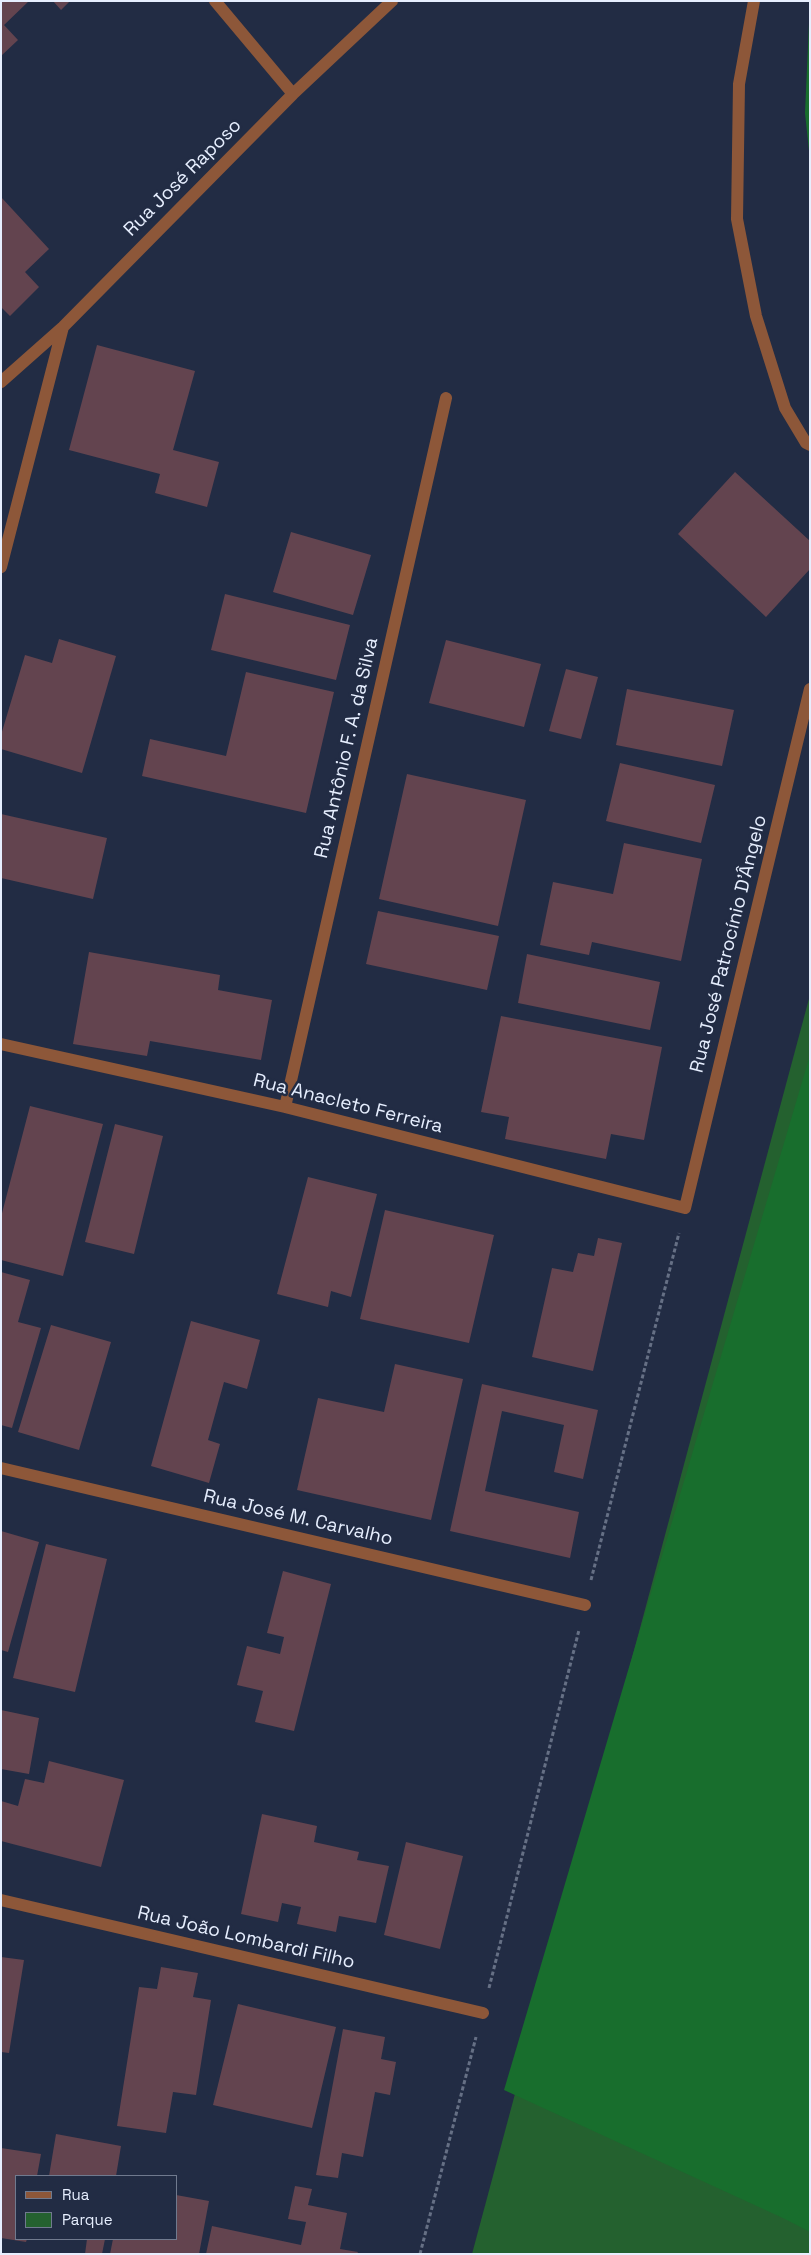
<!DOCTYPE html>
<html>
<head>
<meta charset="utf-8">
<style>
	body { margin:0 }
	#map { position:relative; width:811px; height:2255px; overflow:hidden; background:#222c44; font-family:"Space Grotesk",sans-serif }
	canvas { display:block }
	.frame { position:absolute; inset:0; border:2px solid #e6eefe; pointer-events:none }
	.legend { position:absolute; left:15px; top:2175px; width:162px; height:65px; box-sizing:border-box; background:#222c44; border:1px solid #707a8e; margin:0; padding:6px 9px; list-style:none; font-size:15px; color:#e6eefe }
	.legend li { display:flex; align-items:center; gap:10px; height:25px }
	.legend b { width:25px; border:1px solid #707a8e }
</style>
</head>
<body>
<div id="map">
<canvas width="811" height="2255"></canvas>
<div class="frame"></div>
<ul class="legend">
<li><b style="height:6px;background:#8d5739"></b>Rua</li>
<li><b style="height:14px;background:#24612f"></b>Parque</li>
</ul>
</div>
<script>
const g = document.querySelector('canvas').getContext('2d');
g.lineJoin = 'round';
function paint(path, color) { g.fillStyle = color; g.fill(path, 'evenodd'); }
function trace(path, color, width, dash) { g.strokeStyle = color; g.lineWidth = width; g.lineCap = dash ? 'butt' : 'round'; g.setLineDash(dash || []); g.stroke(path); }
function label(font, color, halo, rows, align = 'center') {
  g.font = font + ' "Space Grotesk",sans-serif'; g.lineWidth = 5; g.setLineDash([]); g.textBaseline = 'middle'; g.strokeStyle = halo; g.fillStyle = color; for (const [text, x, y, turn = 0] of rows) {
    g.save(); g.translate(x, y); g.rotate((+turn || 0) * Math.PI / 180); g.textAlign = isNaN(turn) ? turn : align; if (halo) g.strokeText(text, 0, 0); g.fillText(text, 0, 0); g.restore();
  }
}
paint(new Path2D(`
	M810 995V2254H472Z`), '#24612f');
paint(new Path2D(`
	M810 1V160L805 113Z
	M810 1055V2232L785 2219 504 2090Z`), '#186e2d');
paint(new Path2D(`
	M1 1H29L4 25 18 40 1 56Z
	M53 1H70L61 10Z
	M1 197 49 249 25 272 39 287 10 316 1 307Z
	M97 345 195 371 173 450 219 462 207 507 155 493 160 474 69 450Z
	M735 472 810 541V569L766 617 678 534Z
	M291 532 371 555 353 615 273 592Z
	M225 594 350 625 336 680 211 650Z
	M59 639 116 656 82 773 1 749V735L25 655 52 663Z
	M446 640 541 664 524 727 429 703Z
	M566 669 598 677 581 739 549 731Z
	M246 672 334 692 306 813 142 776 150 739 226 756Z
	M627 689 734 710 722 766 616 745Z
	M620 763 715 785 701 843 606 821Z
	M407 774 526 800 498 926 379 899Z
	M1 814 107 838 93 899 1 878Z
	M624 843 702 859 681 961 592 942 589 955 540 945 553 882 613 894Z
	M378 911 499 936 487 990 366 964Z
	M89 952 220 975 218 990 272 1000 261 1060 150 1041 147 1056 73 1044Z
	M527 954 660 982 650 1030 518 1003Z
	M501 1016 662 1047 644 1140 611 1134 606 1159 505 1139 509 1117 481 1112Z
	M30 1106 103 1124 63 1276 1 1260V1217Z
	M115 1124 163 1136 134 1254 85 1242Z
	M308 1177 377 1194 351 1297 331 1291 328 1307 277 1294Z
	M385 1210 494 1235 469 1343 360 1319Z
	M598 1238 622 1243 593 1371 532 1357 552 1268 573 1272 578 1253 594 1256Z
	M1 1272 30 1280 18 1322 41 1328 12 1428 1 1425Z
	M191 1321 260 1340 247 1389 224 1382 208 1440 220 1444 209 1483 151 1466Z
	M51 1325 111 1342 79 1450 18 1432Z
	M395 1364 463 1379 431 1520 297 1490 318 1398 384 1412Z
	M482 1384 598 1410 583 1479 554 1472 564 1425 502 1411 485 1491 579 1512 570 1558 450 1531Z
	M1 1531 39 1542 8 1652 1 1650Z
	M46 1544 107 1559 75 1692 13 1678Z
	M283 1571 331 1584 294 1731 255 1722 263 1691 237 1685 247 1646 280 1654 284 1637 267 1633Z
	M1 1710 39 1718 29 1774 1 1769Z
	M49 1761 124 1780 101 1867 1 1841V1801L18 1806 25 1779 44 1783Z
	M262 1814 317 1826 314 1842 359 1852 357 1860 389 1866 376 1923 339 1916 336 1932 297 1924 301 1907 282 1903 278 1922 241 1914Z
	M406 1842 463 1856 440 1949 384 1935Z
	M1 1957 24 1960 9 2053 1 2052Z
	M161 1967 198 1973 193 1997 211 2000 196 2095 173 2092 166 2133 117 2126 139 1987 157 1989Z
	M238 2004 336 2027 312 2128 213 2105Z
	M343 2029 385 2037 381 2059 396 2062 390 2095 375 2092 363 2157 342 2153 338 2178 316 2175Z
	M56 2134 121 2146 116 2176H49Z
	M1 2148 41 2154 37 2176H16V2239H27L26 2242 1 2238Z
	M295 2186 312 2189 308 2205 347 2213 340 2249 358 2252 357 2254H206L212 2226 301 2245 306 2222 288 2219Z
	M176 2195 209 2201 199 2254H110L113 2239H176Z
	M87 2239H105L102 2254H85Z`), '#63444f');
trace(new Path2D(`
	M591 1580 679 1233
	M489 1988 579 1630
	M420 2254 476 2037`), '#667085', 3, [4, 2.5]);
trace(new Path2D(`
	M754 1 739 84 737 219 756 316 785 408 806 443 810 445`), '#8d5739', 12);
trace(new Path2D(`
	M215 1 293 94
	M1 382 63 327 293 94 392 1
	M1 567 63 327
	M1 1044 285 1107 685 1208 810 689
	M285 1107 446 398
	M1 1468 585 1605
	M1 1900 483 2013`), '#8d5739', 12);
label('19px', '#e6eefe', '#222c44', [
	["Rua José Raposo",183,178,-45],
	["Rua Antônio F. A. da Silva",347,748,-77],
	["Rua José Patrocínio D'Ângelo",729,944,-76],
	["Rua Anacleto Ferreira",348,1104,14],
	["Rua José M. Carvalho",298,1518,13],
	["Rua João Lombardi Filho",246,1938,13]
]);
</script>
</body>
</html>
